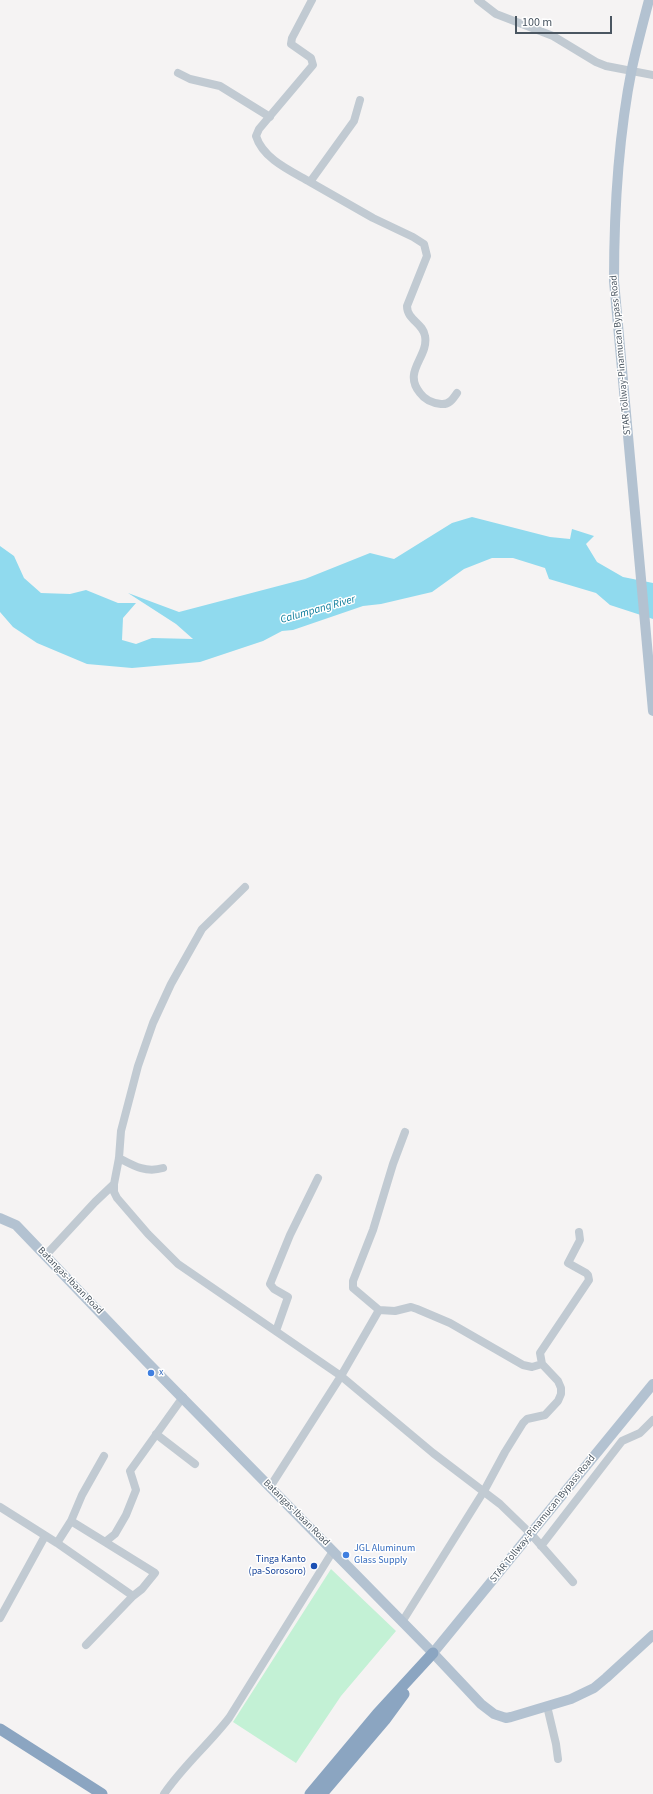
<!DOCTYPE html>
<html>
<head>
<meta charset="utf-8">
<style>
	body { margin:0 }
	#map { position:relative; width:653px; height:1794px; overflow:hidden; background:#f5f3f3; font-family:"Source Sans 3",sans-serif }
	canvas { display:block }
	.scale { position:absolute; left:515px; top:16px; width:97px; height:18px; box-sizing:border-box; border:2px solid #4a5661; border-top:0; padding-left:5px; font-size:12px; line-height:14px; white-space:nowrap; color:#4a5661; -webkit-text-stroke:3px #fff; paint-order:stroke }
</style>
</head>
<body>
<div id="map">
<canvas width="653" height="1794"></canvas>
<div class="scale">100 m</div>
</div>
<script>
const g = document.querySelector('canvas').getContext('2d');
g.lineJoin = 'round';
function paint(path, color) { g.fillStyle = color; g.fill(path, 'evenodd'); }
function trace(path, color, width, dash) { g.strokeStyle = color; g.lineWidth = width; g.lineCap = dash ? 'butt' : 'round'; g.setLineDash(dash || []); g.stroke(path); }
function label(font, color, halo, rows, align = 'center') {
  g.font = font + ' "Source Sans 3",sans-serif'; g.lineWidth = 3; g.setLineDash([]); g.textBaseline = 'middle'; g.strokeStyle = halo; g.fillStyle = color; for (const [text, x, y, turn = 0] of rows) {
    g.save(); g.translate(x, y); g.rotate((+turn || 0) * Math.PI / 180); g.textAlign = isNaN(turn) ? turn : align; if (halo) g.strokeText(text, 0, 0); g.fillText(text, 0, 0); g.restore();
  }
}
paint(new Path2D(`
	M331 1569 396 1631 341 1696 296 1763 233 1722Z`), '#c3f1d5');
paint(new Path2D(`
	M472 517 550 537 570 539 572 529 594 536 586 544 597 562 623 577 653 583V619L610 605 596 593 549 579 545 568 513 558H492L464 569 432 592 381 604 363 606 293 630 282 631 263 641 200 662 132 668 87 664 37 643 13 627 0 612V546L14 556 24 578 41 593 70 594 86 590 118 603H136L123 618 122 640 136 644 152 638 193 639 176 624 128 593 179 612 305 579 370 553 394 559 452 523Z`), '#90daee');
trace(new Path2D(`
	M312 0 292 38 291 44 311 58 313 65 259 129 256 136C263 159 291 171 310 182L354 121 360 100
	M478 0 496 14 553 36 596 62 606 66 653 75
	M178 73 190 79 220 86 270 117
	M310 182 373 218 413 237 424 244 427 256 407 306C407 320 423 323 425 336 429 357 402 371 420 393 425 400 431 403 441 404 449 405 453 399 457 393
	M119 1158C134 1166 146 1173 163 1168
	M114 1184V1192L117 1198 148 1234 178 1264 341 1376 433 1453 500 1504 531 1534 573 1582
	M45 1256 95 1202 114 1184 119 1158 121 1131 138 1066 153 1023 171 984 202 929 245 887
	M379 1310 395 1311 411 1307 417 1309 450 1323 523 1365 532 1367 542 1364
	M276 1331 288 1297 274 1289 270 1284 290 1235 318 1178
	M156 1434 195 1464
	M270 1487 341 1376 379 1310 353 1288V1281L373 1230 393 1164 405 1132
	M0 1507 57 1543 133 1596
	M71 1521 82 1495 104 1456
	M57 1543 71 1521 105 1542
	M541 1546 622 1441 640 1433 653 1420
	M0 1618 45 1536
	M402 1622 484 1491 505 1452 523 1423 527 1419 545 1415 558 1401 561 1394V1388L558 1381 542 1364 540 1353 589 1280 588 1275 586 1273 568 1263 580 1240 579 1232
	M86 1645 133 1596 142 1589 155 1573 105 1542 115 1534 126 1515 136 1490 130 1471 183 1397
	M547 1706 556 1744 558 1759
	M164 1794C183 1766 209 1744 229 1718L333 1551`), '#c1cad2', 8);
trace(new Path2D(`
	M649 0C643 23 637 45 632 68 618 138 614 210 614 281L653 711
	M0 1218 16 1225 147 1362 433 1653 481 1704 494 1714 506 1718 511 1717 571 1699 594 1688 606 1678 653 1635
	M433 1653 653 1384`), '#b3c2d1', 10);
trace(new Path2D(`
	M0 1729 102 1794
	M310 1794 377 1714 433 1653
	M322 1794 385 1720 404 1694`), '#8ba5c1', 11);
for (const [x, y, r, color] of [
	[151,1373,4,"#3f7fe0"],
	[346,1555,4,"#3f7fe0"],
	[314,1566,4,"#1a4fb4"]
]) { const dot = new Path2D(); dot.arc(x, y, r, 0, 2 * Math.PI); g.fillStyle = color; g.fill(dot); trace(dot, '#fff', 1.5); }
label('10px', '#4a5661', '#fff', [
	["STAR Tollway-Pinamucan Bypass Road",621,355,-95],
	["Batangas-Ibaan Road",70,1281,46],
	["Batangas-Ibaan Road",296,1513,45],
	["STAR Tollway-Pinamucan Bypass Road",543,1519,-51]
]);
label('10px', '#366cbe', '#fff', [
	["x",159,1373],
	["JGL Aluminum",354,1549],
	["Glass Supply",354,1561]
], 'left');
label('10px', '#164399', '#fff', [
	["Tinga Kanto",306,1560],
	["(pa-Sorosoro)",306,1572]
], 'right');
label('italic 11px', '#0c7c9b', '#fff', [
	["Calumpang River",318,610,-16]
]);
</script>
</body>
</html>
